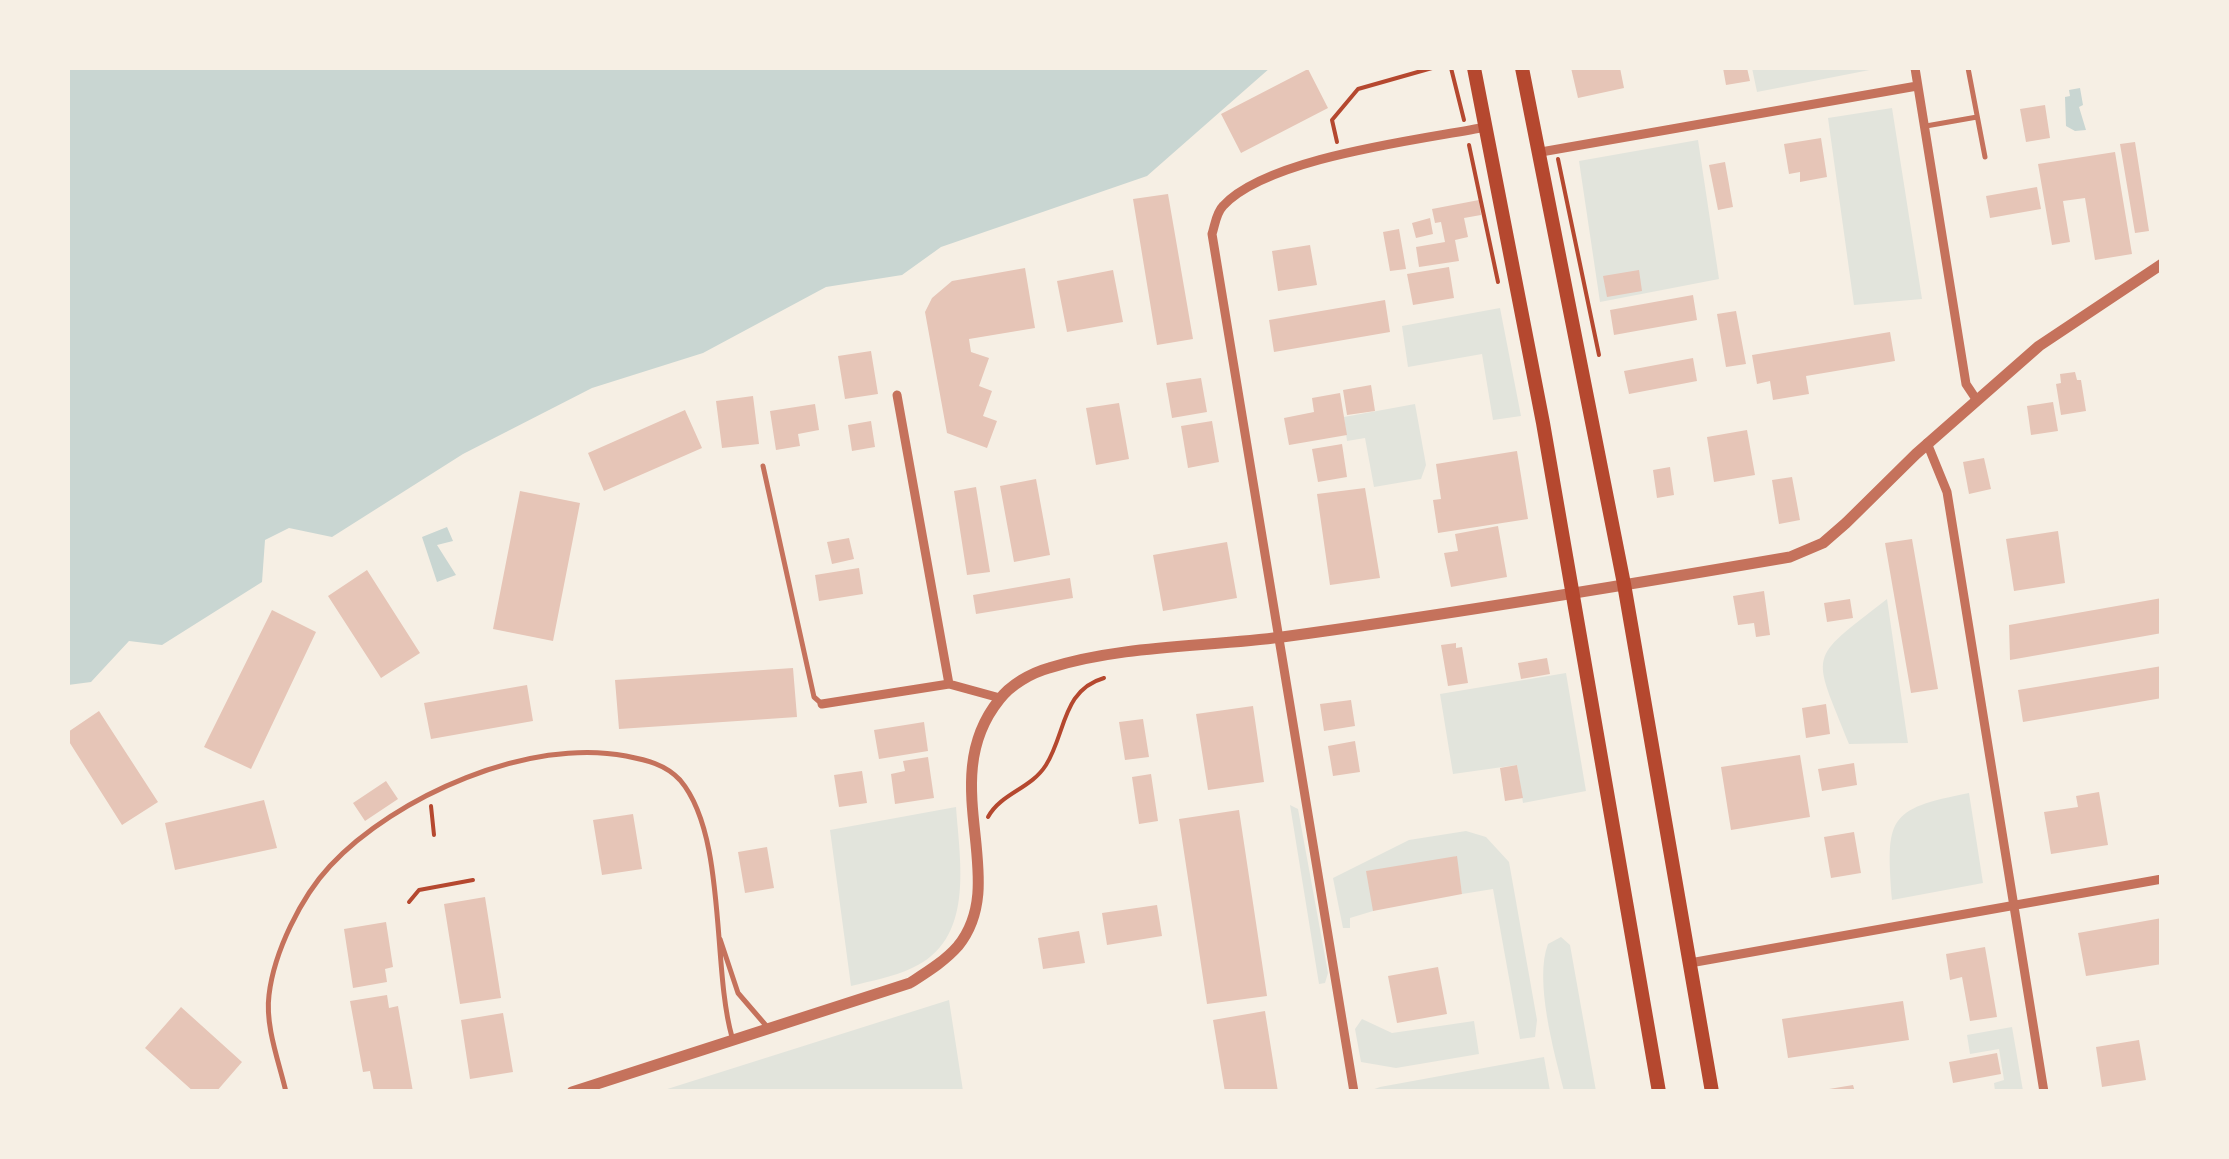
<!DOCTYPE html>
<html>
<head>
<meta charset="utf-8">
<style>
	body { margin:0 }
	#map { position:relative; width:2229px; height:1159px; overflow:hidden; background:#f6efe4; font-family:"DejaVu Sans",sans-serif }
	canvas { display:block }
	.frame { position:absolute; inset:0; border:70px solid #f6efe4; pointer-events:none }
</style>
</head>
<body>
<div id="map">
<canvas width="2229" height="1159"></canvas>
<div class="frame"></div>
</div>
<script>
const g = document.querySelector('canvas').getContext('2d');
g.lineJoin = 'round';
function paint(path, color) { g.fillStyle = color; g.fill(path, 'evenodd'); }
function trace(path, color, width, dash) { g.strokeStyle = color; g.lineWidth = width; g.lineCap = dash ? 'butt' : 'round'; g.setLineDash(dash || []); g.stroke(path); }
paint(new Path2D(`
	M1752 68H1880L1757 92Z
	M1892 108 1922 299 1854 305 1828 118Z
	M1698 140 1719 279 1600 302 1579 161Z
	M1500 308 1521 416 1493 420 1482 354 1408 367 1402 326Z
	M1415 404 1426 465 1421 479 1374 487 1365 438 1347 441 1344 417Z
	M1887 599 1908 743 1849 744C1812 650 1806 662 1887 599Z
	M1566 673 1586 791 1523 803 1517 765 1453 774 1440 694Z
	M1969 793 1983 883 1892 900C1886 818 1887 809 1969 793Z
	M1290 805 1298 809 1328 973 1325 983 1319 984Z
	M956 807C960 863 975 940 912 968 893 977 871 981 851 986L830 830Z
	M1466 831 1486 837 1509 862 1537 1020 1535 1037 1520 1039 1493 889 1462 894 1456 856 1373 911 1350 918V928H1343L1333 878 1409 840Z
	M1561 937 1570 945 1596 1091H1564C1554 1052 1534 980 1548 944Z
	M949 1000 963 1091H661Z
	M1362 1019 1392 1033 1474 1021 1479 1054 1396 1068 1361 1062 1355 1029Z
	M2012 1027 2023 1091H1995L1994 1083 2004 1080 1999 1049 1970 1054 1967 1035Z
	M1544 1057 1550 1091H1369L1380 1087Z`), '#e2e4dc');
paint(new Path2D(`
	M68 68H1270L1147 176 941 247 902 275 826 287 703 353 592 388 463 454 332 537 289 528 265 540 262 582 162 645 129 641 91 682 68 685Z
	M2080 88 2083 105 2079 107 2086 130 2075 131 2066 126 2065 97 2070 96 2069 90Z
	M447 527 453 541 437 545 456 575 437 582 422 537Z`), '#c9d6d2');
paint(new Path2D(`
	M1571 68H1620L1624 88 1578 98Z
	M1723 68H1747L1750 81 1726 85Z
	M1308 69 1328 108 1241 153 1221 114Z
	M2045 105 2050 138 2026 142 2020 109Z
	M1821 138 1827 177 1800 182V172L1789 174 1784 144Z
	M2135 142 2149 231 2135 233 2120 144Z
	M2115 152 2132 254 2095 260 2085 198 2063 201 2070 242 2052 245 2038 164Z
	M1725 162 1733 207 1718 210 1709 165Z
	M2037 187 2041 209 1990 218 1986 196Z
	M1168 194 1193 339 1157 345 1133 199Z
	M1479 200 1481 215 1464 218 1468 237 1455 240 1459 261 1419 267 1416 247 1445 242 1441 222 1435 223 1432 209Z
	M1430 218 1433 234 1416 238 1412 223Z
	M1399 229 1406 269 1390 271 1383 232Z
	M1310 245 1317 285 1278 291 1272 251Z
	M1449 267 1454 298 1413 305 1407 274Z
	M1025 268 1035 328 969 339 971 352 989 358 979 386 992 391 983 416 997 421 987 448 947 433 925 312 932 298 952 281Z
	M1113 270 1123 322 1067 332 1057 281Z
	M1639 270 1642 291 1607 297 1603 276Z
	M1693 295 1697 320 1614 335 1610 310Z
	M1385 300 1390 332 1274 352 1269 320Z
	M1736 311 1746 364 1726 367 1717 314Z
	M1890 332 1895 361 1806 376 1809 394 1773 400 1770 381 1757 384 1752 355Z
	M871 351 878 394 845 399 838 356Z
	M1693 358 1697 381 1629 394 1624 371Z
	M2075 372 2077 380H2081L2086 411 2061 415 2056 384 2061 383 2060 374Z
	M1201 378 1207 412 1172 418 1166 383Z
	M1371 385 1375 411 1347 415 1343 390Z
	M1340 393 1347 435 1289 445 1284 418 1314 412 1312 398Z
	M753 396 759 444 722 448 716 401Z
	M2053 402 2058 431 2031 435 2027 406Z
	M1119 403 1129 459 1096 465 1086 408Z
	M815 404 819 430 798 434 800 446 776 450 770 411Z
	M685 410 702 448 604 491 588 453Z
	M871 421 875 447 852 451 848 425Z
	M1212 421 1219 462 1188 468 1181 426Z
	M1747 430 1755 475 1714 482 1707 437Z
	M1342 444 1347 477 1318 482 1312 449Z
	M1517 451 1528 519 1438 533 1433 500 1441 499 1436 464Z
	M1984 458 1991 489 1969 494 1963 462Z
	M1670 467 1674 495 1657 498 1653 470Z
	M1792 477 1800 520 1779 524 1772 480Z
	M1036 479 1050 555 1014 562 1000 486Z
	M976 487 990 572 967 575 954 491Z
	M1365 488 1380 578 1330 585 1317 494Z
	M520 491 580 503 553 641 493 629Z
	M1498 526 1507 577 1451 587 1444 553 1458 551 1455 534Z
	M2058 531 2065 583 2014 591 2006 539Z
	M849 538 854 559 832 564 827 542Z
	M1912 539 1938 689 1911 693 1885 543Z
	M1227 542 1237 598 1163 611 1153 555Z
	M859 568 863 594 819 601 815 575Z
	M367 570 420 653 381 678 328 596Z
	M1070 578 1073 598 976 614 973 595Z
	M1764 591 1770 635 1756 637 1754 623 1738 625 1733 596Z
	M2162 598V633L2010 660 2009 625Z
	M1850 599 1853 618 1827 622 1824 603Z
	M272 610 316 632 251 769 204 747Z
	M1456 643V648L1462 647 1468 683 1448 686 1441 645Z
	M1547 658 1550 674 1521 679 1518 663Z
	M2162 666V698L2023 722 2018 690Z
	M793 668 797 717 619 729 615 680Z
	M527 685 533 721 431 739 424 703Z
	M1351 700 1355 726 1324 731 1320 704Z
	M1826 704 1830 734 1806 738 1802 708Z
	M1253 706 1264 782 1208 790 1196 714Z
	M99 711 158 802 122 825 68 740V732Z
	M1143 719 1149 757 1125 760 1119 722Z
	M924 722 928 751 879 759 874 730Z
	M1355 741 1360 772 1333 776 1328 746Z
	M1800 755 1810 817 1731 830 1721 767Z
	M928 757 934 798 895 804 891 774 905 771 903 761Z
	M1854 763 1857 785 1822 791 1818 769Z
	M1517 765 1523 798 1505 801 1500 768Z
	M862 771 867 803 839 807 834 775Z
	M1151 774 1158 821 1139 824 1132 777Z
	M386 781 398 799 365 821 353 803Z
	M2099 792 2108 845 2051 854 2044 812 2078 807 2076 796Z
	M264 800 277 848 175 870 165 823Z
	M1239 810 1267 996 1207 1004 1179 819Z
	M633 814 642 869 602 875 593 820Z
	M1854 832 1861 873 1831 878 1824 837Z
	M767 847 774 888 745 893 738 852Z
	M1457 856 1462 894 1373 911 1366 871Z
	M485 897 501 998 460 1004 444 904Z
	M1157 905 1162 936 1107 945 1102 913Z
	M2162 918V964L2086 976 2078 933Z
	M386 922 393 967 385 969 387 982 353 988 344 929Z
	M1079 931 1085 963 1043 969 1038 938Z
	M1985 947 1997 1017 1970 1021 1962 977 1950 980 1946 954Z
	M1438 967 1447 1014 1397 1023 1388 976Z
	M387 995 389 1008 398 1006 413 1092H374L370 1071 363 1072 350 1001Z
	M1903 1001 1909 1040 1788 1058 1782 1019Z
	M181 1007 242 1062 216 1092H194L145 1048Z
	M1265 1011 1278 1092H1225L1213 1020Z
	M503 1013 513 1072 470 1079 461 1020Z
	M2139 1040 2146 1080 2102 1087 2096 1047Z
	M1997 1053 2001 1074 1953 1083 1949 1062Z
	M1853 1085 1855 1092H1829V1089Z`), '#e6c5b7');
trace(new Path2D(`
	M1451 68 1464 120
	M1337 142 1332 120 1358 89 1432 68
	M1469 145 1498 282
	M1558 159 1599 355
	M431 806 434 835
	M988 817C1001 793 1031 789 1046 765 1066 733 1062 690 1104 678
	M409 902 419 890 473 880`), '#b5482f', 4);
trace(new Path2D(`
	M1968 68 1985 157
	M1926 126 1977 117
	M763 466 814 697 822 704
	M720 939 738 993 769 1029
	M286 1092C279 1062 265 1026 269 995 274 952 301 897 330 866 395 796 530 737 626 756 646 760 665 764 680 780 727 835 712 967 732 1037`), '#c5725c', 5);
trace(new Path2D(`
	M1915 68 1966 384 1976 399
	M1541 152 1917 86
	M897 395 949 684
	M1927 443 1947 492 2044 1092
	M822 704 949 684 1000 698
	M1690 963 2162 879
	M1354 1092 1212 234C1215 225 1216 213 1223 206 1268 157 1420 140 1486 127`), '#c5725c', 9);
trace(new Path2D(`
	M572 1092 910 983C927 972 945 961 958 946 1012 880 934 781 999 700 1010 685 1031 673 1049 668 1122 645 1206 647 1282 637 1452 614 1621 586 1790 557L1823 543 1846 523 1916 454 2039 346 2162 264`), '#c5725c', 11);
trace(new Path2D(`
	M1474 68 1543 423 1659 1092
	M1522 68 1624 584 1712 1092`), '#b5482f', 14);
</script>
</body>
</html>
